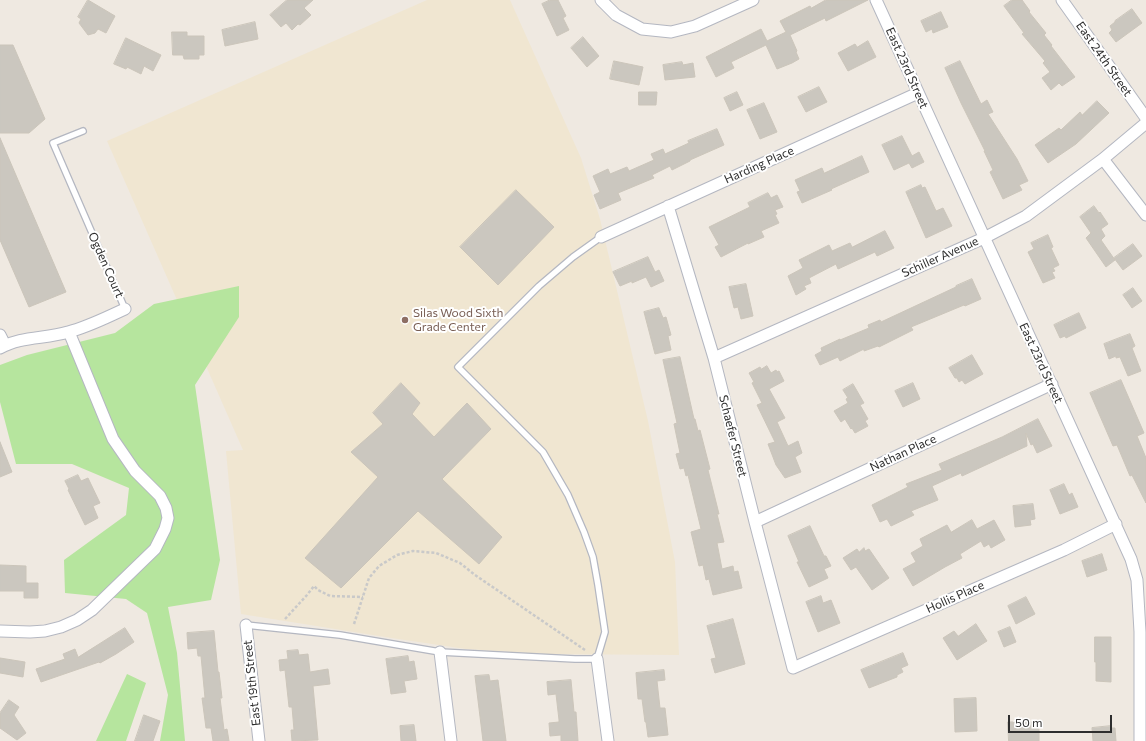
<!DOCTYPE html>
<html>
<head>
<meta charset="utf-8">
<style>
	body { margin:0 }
	#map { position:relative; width:1146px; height:741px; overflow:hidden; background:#efe9e1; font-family:Commissioner,sans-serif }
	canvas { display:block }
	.scale { position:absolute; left:1008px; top:715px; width:104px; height:18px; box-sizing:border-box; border:2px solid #2e2e2e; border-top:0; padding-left:5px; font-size:12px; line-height:14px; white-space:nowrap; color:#2e2e2e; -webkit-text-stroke:3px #fff; paint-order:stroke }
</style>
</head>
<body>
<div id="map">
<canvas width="1146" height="741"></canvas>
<div class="scale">50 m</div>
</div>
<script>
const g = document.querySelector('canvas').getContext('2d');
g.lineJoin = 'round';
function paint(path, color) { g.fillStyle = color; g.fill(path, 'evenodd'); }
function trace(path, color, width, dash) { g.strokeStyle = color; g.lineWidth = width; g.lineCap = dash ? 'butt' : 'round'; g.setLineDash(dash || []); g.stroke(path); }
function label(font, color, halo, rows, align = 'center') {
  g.font = font + ' Commissioner,sans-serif'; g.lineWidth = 4; g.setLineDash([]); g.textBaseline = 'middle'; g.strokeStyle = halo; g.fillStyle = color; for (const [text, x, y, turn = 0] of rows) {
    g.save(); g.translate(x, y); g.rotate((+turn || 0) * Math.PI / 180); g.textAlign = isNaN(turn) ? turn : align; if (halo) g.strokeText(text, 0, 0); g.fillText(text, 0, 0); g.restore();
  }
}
paint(new Path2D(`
	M427 0H510L581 158 600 219 648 421 675 562 679 655 542 654 466 649 398 639 241 614 226 451 243 450 107 141Z`), '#f0e6d1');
paint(new Path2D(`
	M239 286V317L195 385 220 560 211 600 168 607 177 653 185 741H160L168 695 147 613 126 599 65 593 64 560 126 515 129 488 72 464H16L0 402V365L27 355 115 333 154 304Z
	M127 674 146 683 126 741H96Z`), '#b6e59e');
const building = new Path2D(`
	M88 0 115 16 106 33 98 29 95 33 88 35 79 23 81 19 78 17Z
	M287 0H313L304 8 311 15 300 25 298 24 292 30 286 23 281 27 270 15Z
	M550 0H558L566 16 563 18 569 30 557 36 542 4Z
	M826 0H868L826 21 825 18 790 35 797 51 796 52 799 59 792 63 777 69 766 45 731 62 734 68 716 77 706 57 761 29 767 41 786 32 780 21 810 6 811 8Z
	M1012 0H1022L1030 11 1029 12 1046 33 1044 35 1052 45 1051 46 1075 77 1062 86 1059 83 1051 90 1042 78 1050 72 1043 63 1045 61 1022 34 1024 33 1004 6Z
	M1132 9 1142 23 1116 42 1109 33 1112 30 1110 26 1115 22V21Z
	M941 12 948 27 933 33 932 29 926 32 921 21Z
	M255 22 258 39 225 46 222 30Z
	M172 32H187V36H204V55H199V59H184L183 55H173Z
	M583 37 599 56 587 67 571 48Z
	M126 38 161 55 153 71 144 66 141 74 127 67 126 69 114 64Z
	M868 41 876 57 848 71 838 53 855 44 857 47Z
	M0 45H13L45 119 29 133H0Z
	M614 61 643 67 639 85 610 79Z
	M960 61 981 104 987 100 993 112 988 114 1017 159 1028 181 1019 185 1022 190 1003 199 990 172 993 170 984 151H985L961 103 945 68Z
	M682 62 683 65 693 63 695 77 665 80 663 65Z
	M819 87 827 102 806 112 798 97Z
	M639 92H657L656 105H639Z
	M737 92 743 105 730 111 724 98Z
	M1097 101 1109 113 1076 144 1048 163 1035 145 1059 128 1061 130 1080 112 1082 115Z
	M764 103 777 132 760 139 747 110Z
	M717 129 724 145 690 160V161L672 170 670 166 652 175 654 178 618 193 621 200 600 209 594 195 600 192 593 176 608 169 610 174 627 167 629 171 654 160 651 154 663 149 665 154 689 143 688 141Z
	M902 136 912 156 919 152 924 162 912 168 909 163 894 170 882 145Z
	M0 138 66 292 29 307 0 240Z
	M862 156 869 172 831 189 832 190 802 203 797 192 800 191 795 180 822 168 824 173Z
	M921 185 922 188 925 187 936 211 943 208 952 226 926 238 906 192Z
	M516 190 554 227 498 285 460 247Z
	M768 193 771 198 777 195 783 207 775 210 777 214 775 215 779 223 761 231 764 237 748 244V243L721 257 715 247 719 245 709 227 750 207 748 203Z
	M1094 206 1099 213 1100 212 1108 224 1101 229 1105 236 1101 240 1115 260 1106 267 1086 238 1091 233 1080 217Z
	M885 231 894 248 877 256 875 252 838 269 836 264 809 278 811 283 804 286 806 289 796 295 788 276 803 268 799 260 829 245 832 251 850 243 852 247Z
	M1048 235 1053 247 1051 248 1059 265 1053 268 1055 271 1052 272 1055 278 1043 283 1028 252 1034 249 1031 243Z
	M1133 244 1142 256 1123 270 1114 258Z
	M648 257 655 272 659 270 664 281 651 287 646 277 632 283V281L620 286 613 272Z
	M972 279 981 299 965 306 964 305 911 327 913 330 879 347 878 346 864 351V349L840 361 838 357 820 365 815 355 822 351 821 348 840 339V340L869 328 868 325 880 320 881 322 956 287V286Z
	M746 284 753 316 741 319 738 307 734 308 729 287Z
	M1133 288 1142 301 1132 308 1123 295Z
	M659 308 663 318 666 317 671 335 668 336 671 350 655 354 644 312Z
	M1079 313 1086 328 1066 338 1065 336 1060 338 1054 325Z
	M1130 334 1135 346 1132 348 1141 371 1128 376 1120 357 1116 358V356L1109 359 1104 344Z
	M972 355 983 374 965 384 962 380 959 382 957 378H955L949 368Z
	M680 357 694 419H695L698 431 700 430 710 469 708 470 719 514H717L724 542 717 543 722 569 733 566 734 572 738 571 742 588 713 595 709 579 706 580 703 565 699 566 691 532 701 529 688 475 686 476 684 468 680 469 676 454 680 453 674 424 677 423 663 360Z
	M767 366 771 373 776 370 777 372 779 371 784 381 769 389 785 418 777 422 788 446 798 441 802 453 795 457 801 472 785 478 776 465 768 444 775 442 757 405 762 403 752 383 754 382 749 373 760 367 761 369Z
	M1121 380 1144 433 1137 436 1146 458V503L1132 475 1130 476 1117 445 1113 446 1090 393Z
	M401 383 420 403 412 414 434 437 467 403 491 429 442 479 502 537 479 564 418 511 341 588 305 558 378 477 351 452 383 424 373 413Z
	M913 383 920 399 903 407 895 391Z
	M853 384 864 403 860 405 868 419 865 421 868 426 855 433 852 428 851 429 845 419 841 422 834 411 848 403 846 399 848 398 843 390Z
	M1038 419 1052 446 1037 453 1033 444 1031 445 1026 433 1027 446 962 476 961 473 932 486 938 500 911 511 914 515 891 526 887 519 880 522 872 505 908 487 906 484 942 470 939 464 1002 437Z
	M0 442 12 472 0 477Z
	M78 475 81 481 88 478 100 503 93 506 98 518 85 525 68 490 69 489 65 481Z
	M1064 484 1069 495 1072 493 1078 507 1060 514 1050 490Z
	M1033 504 1035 519 1030 520 1031 525 1015 527 1013 506Z
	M972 520 977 529 994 520 1005 540 991 548 989 544 984 547 981 541 960 554 962 558 945 567 913 586 903 569 916 562 911 553 923 546 920 539 947 525 951 532Z
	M810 526 824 556H826L831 566 824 569 828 578 809 587 797 562H799L788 536Z
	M864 548 865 551 869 549 889 578 872 590 856 567 851 570 843 558 857 549 859 552Z
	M1102 554 1107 570 1087 577 1082 561Z
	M0 565 26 566V583H38V598H24V591H0Z
	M821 596 823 603 831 600 840 623 818 632 806 602Z
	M1026 597 1035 614 1016 624 1008 606Z
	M733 619 745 664 715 673 711 659 716 658 707 626Z
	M976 624 987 641 957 660 943 638 954 631 958 636Z
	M1010 627 1016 642 1004 647 998 632Z
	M125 628 134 642 116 654 100 663 99 662 41 682 36 669 65 659 63 654 75 649 78 657Z
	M214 631 218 672H219L222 698H220L224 730 227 729 229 741H213L211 728H206L202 698H205L201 656H198L197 648 188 649 187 633Z
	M1095 637H1111V682L1096 681V662H1095Z
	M298 650 299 655 308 654 310 672 328 669 330 684 313 686 318 740 292 741 291 730H294L292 707H289L285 670 280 671 279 660 288 659 287 651Z
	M903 653 908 665 901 668 903 672 897 675V677L869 688 861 670Z
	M408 656 409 662 414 661 417 679 404 681 406 692 391 694 386 659Z
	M0 658 25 662 23 677 0 673Z
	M664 670 665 680 657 681 660 708H665L668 735 648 737 646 722H645L642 699H638L636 673Z
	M489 675 490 681 498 680 506 741H483L475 676Z
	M571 680 574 712H576L578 741H561V735L550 736 549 723 559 722V720L556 694 548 695 547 682Z
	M976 698 977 731 955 732 954 699Z
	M9 700 19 707 14 715 26 733 17 740 0 728V713Z
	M144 715 160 721 153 741H135Z
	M1008 722H1039V741H1009Z
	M414 725 416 741H401L400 726Z
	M1111 726V728H1115L1116 741H1093L1092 728Z`);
paint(building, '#cbc7bf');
trace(building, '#cbc5ba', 1);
const service = new Path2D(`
	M83 131 53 143 125 309
	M246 625 340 635 440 652 575 659H597L605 632 598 585 593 557 584 532 568 495 543 452 458 367 539 286 573 257 601 237`);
const minor = new Path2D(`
	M601 0 616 15 642 29 671 32 695 26 753 0
	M876 0 1131 559 1137 580 1140 632V741
	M1062 0 1146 118
	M1103 159 1146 215
	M668 206 714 358 755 522 793 668 1064 550 1116 524
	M601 237 918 93
	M0 335 5 345
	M0 348C21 336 46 339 68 332 88 327 107 317 125 309
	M714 358 984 238 1026 216 1103 159 1146 123
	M755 522 1052 384
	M246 625 259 741
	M0 631 30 632 45 631 61 627 77 620 92 610 155 549 165 529 168 518 166 508 160 496 135 471 113 439 69 332
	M440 652 451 741
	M597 659 608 741`);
trace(service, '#b4b7c1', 8);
trace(minor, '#b4b7c1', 13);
trace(new Path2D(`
	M285 619 307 595 314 586 318 590 330 596 363 597
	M354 624 369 578 379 566 397 555 413 551 436 553 460 563 475 575 585 650`), '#c9c9c9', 2.5, [3, 2]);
trace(service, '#fff', 5.5);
trace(minor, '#fff', 11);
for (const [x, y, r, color] of [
	[405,320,4,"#8d6e63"]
]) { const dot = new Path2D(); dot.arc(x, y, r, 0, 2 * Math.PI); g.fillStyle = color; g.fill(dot); trace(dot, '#fff', 1.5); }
label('12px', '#2e2e2e', '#fff', [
	["East 24th Street",1104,59,55],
	["East 23rd Street",907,68,66],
	["Harding Place",759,165,-24],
	["Schiller Avenue",940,257,-24],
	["Ogden Court",106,265,66],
	["East 23rd Street",1041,363,65],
	["Schaefer Street",733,436,76],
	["Nathan Place",903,453,-25],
	["Hollis Place",955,597,-24],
	["East 19th Street",252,683,-96]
]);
label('12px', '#785e54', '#fff', [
	["Silas Wood Sixth",413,313],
	["Grade Center",413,327]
], 'left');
</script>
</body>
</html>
